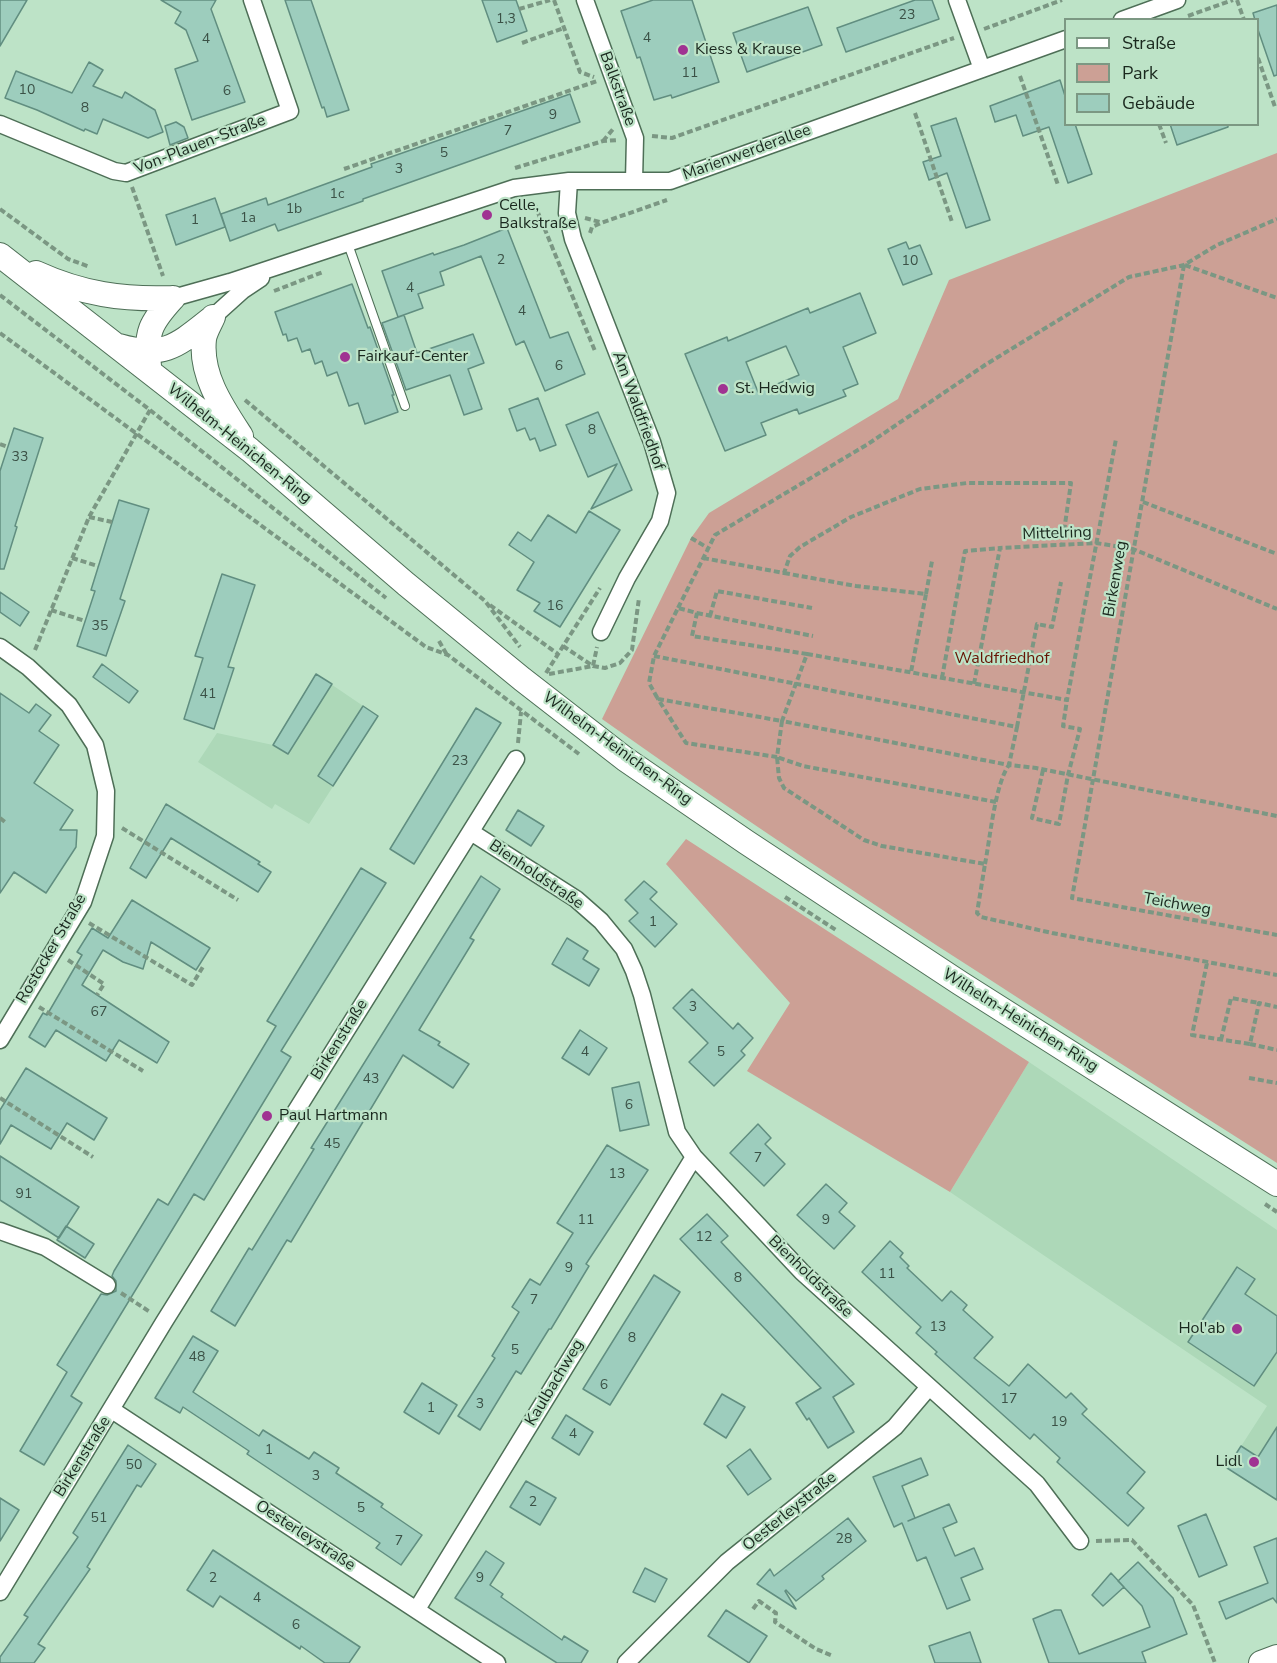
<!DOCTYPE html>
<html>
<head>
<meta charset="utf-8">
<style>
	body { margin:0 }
	#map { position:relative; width:1277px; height:1663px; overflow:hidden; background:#bde3c7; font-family:"Nunito Sans",sans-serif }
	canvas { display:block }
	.legend { position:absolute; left:1064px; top:18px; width:195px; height:108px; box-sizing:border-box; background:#bde3c7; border:2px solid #7c9883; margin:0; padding:8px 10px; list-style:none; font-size:18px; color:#1a281e }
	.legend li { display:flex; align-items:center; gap:12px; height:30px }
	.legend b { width:30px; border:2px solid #7c9883 }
</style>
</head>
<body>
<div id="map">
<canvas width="1277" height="1663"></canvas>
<ul class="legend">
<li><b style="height:8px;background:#fff"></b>Straße</li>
<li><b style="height:16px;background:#cca095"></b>Park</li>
<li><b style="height:16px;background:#9dcdbd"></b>Gebäude</li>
</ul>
</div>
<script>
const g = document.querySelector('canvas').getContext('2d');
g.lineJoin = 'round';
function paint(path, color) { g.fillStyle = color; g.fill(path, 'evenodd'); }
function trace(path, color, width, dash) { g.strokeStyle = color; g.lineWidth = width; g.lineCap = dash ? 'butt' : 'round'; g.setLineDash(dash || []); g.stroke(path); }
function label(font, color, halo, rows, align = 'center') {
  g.font = font + ' "Nunito Sans",sans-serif'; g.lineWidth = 4.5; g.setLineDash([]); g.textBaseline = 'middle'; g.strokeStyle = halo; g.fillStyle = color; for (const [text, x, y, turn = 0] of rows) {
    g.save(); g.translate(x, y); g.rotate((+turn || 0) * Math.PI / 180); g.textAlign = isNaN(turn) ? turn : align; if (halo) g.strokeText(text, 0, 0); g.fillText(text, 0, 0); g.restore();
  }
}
paint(new Path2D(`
	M316 674 378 716 309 824 275 804 272 809 198 762 217 733 273 745Z
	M1029 1062 1277 1230V1500L1227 1468 1267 1406 950 1192Z`), '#add8b8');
paint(new Path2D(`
	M1277 153V1163C1050 1018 821 875 602 719L691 538 709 513 898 399 949 280Z
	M686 839 1029 1062 950 1192 747 1071 790 1003 666 864Z`), '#cca095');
const building = new Path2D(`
	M0 0H27L0 46Z
	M161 0H216L211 9 245 102 192 120 175 69 198 61 186 30 175 23 181 12Z
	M285 0H311L349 110 327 117 324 107 322 108Z
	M482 0H516L527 31 497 42Z
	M653 0H692L719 82 672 98 671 95 654 100 640 57 637 58 621 11Z
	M915 0H932L939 19 846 52 837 28Z
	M1277 5V75L1274 76 1257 27V20H1255L1253 13Z
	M808 7 822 45 747 72 733 33Z
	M89 62 103 70 93 86 122 98 125 92 155 110 163 132 148 138 103 119 97 134 85 129 84 131 37 110 5 98 16 71 72 93Z
	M1060 80 1065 96V124H1075L1092 174 1068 183 1049 127 1023 136 1016 115 995 122 990 106Z
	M570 94 580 122 363 199V201L278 231 275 224 230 241 221 214 266 198 268 205 372 167 371 164Z
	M956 118 990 220 966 228 947 173 929 180 923 162 941 156 931 126Z
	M176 122 184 127 188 138 170 145 165 126Z
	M1170 124H1228V127L1177 145Z
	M215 198 225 227 176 245 166 215Z
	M507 228 550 338 568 332 585 374 545 391 524 341 516 345 481 256 440 272 444 285 418 294 423 308 398 317 382 271 433 253 434 255 464 245Z
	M906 242 909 249 920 245 932 274 903 285 888 249Z
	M352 284 368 328 370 327 394 395H392L398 412 365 424 358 403 349 406 337 372 327 376 322 361 315 364 310 349 302 352 297 338 288 341 286 334 283 335 275 312Z
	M860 293 876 333 843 347 858 384 843 390 846 396 799 414 797 409 761 423 766 435 725 451 685 354 727 337 728 341 808 308 810 313ZM786 346 799 375 758 392 746 362Z
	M404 315 417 353 473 334 484 363 468 369 482 409 464 415 450 375 406 390 382 323Z
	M538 398 556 445 540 451 535 438 530 440 525 428 517 431 509 409Z
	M598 412 632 490 591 509 617 464 588 477 566 425Z
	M14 428 43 438 15 526 17 527 4 569H0V471Z
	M119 500 149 509 120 599 125 601 106 656 77 646 95 591 91 590Z
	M589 511 620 530 560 627 534 611 540 603 517 590 534 562 509 545 518 532 531 541 548 515 576 533Z
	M222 574 255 585 228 667 234 668 214 729 184 719 203 658 195 656Z
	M0 592 29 612 20 626 0 612Z
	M102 664 138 691 129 703 93 677Z
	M316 674 332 684 288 754 273 745Z
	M0 693 29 713 36 704 51 715 39 731 59 745 34 783 73 810 60 830H77L76 847 46 893 14 872 0 893Z
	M363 706 378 716 333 786 318 776Z
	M476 708 501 723 414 864 390 849Z
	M166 804 260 862 258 864 271 872 258 892 171 838 146 878 130 868Z
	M518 810 544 826 531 846 506 830Z
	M361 868 386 883 281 1051 291 1057 204 1200 194 1194 71 1396 82 1403 44 1465 20 1451 67 1372 57 1365 101 1294 107 1295 116 1291V1281L112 1276 114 1271 158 1199 168 1205 276 1026 267 1021Z
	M481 876 500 889 470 938 474 940 419 1030 440 1042 438 1045 469 1064 453 1088 403 1055 291 1242 287 1240 235 1326 211 1311 249 1248 252 1250 314 1149 311 1148Z
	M644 881 657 892 650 899 677 924 655 947 629 921 638 913 625 900Z
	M132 900 210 948 196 970 151 942 143 969 123 962 103 950 82 985 169 1042 157 1063 119 1040 106 1061 56 1030 45 1047 29 1037 43 1013 47 1015 82 955 77 952 92 928 108 938Z
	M567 938 588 951 583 959 599 969 589 986 552 964Z
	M692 989 733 1029 738 1023 753 1038 741 1051 745 1055 714 1086 689 1062 708 1043 673 1008Z
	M580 1030 607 1048 589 1075 562 1058Z
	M26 1068 107 1118 94 1140 67 1123 51 1149 11 1125 0 1144V1110Z
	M639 1082 649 1125 620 1131 612 1088Z
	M758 1124 771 1138 765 1144 785 1164 764 1186 730 1153Z
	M607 1145 648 1170 586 1264 589 1266 551 1329H549L521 1374 516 1371 480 1430 458 1416 495 1358 492 1356 519 1312 512 1307 530 1279 540 1285 573 1233 557 1223Z
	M0 1156 79 1207 59 1238 0 1200Z
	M826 1184 847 1203 839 1212 855 1226 834 1249 797 1215Z
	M707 1214 728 1236 721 1242 854 1384 833 1397 854 1432 828 1448 809 1418 807 1420 796 1403 821 1388 680 1239Z
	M66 1226 94 1244 85 1258 57 1240Z
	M890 1241 903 1253 900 1257 909 1266 907 1268 942 1301 951 1291 967 1305 963 1310 993 1337 974 1358 1009 1386 1028 1364 1066 1398 1071 1393 1087 1409 1082 1414 1145 1472 1127 1493 1144 1508 1128 1526 1057 1462 1060 1458 1034 1434 1030 1439 935 1354 937 1352 916 1333 921 1327 862 1272Z
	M1237 1267 1255 1279 1245 1294 1277 1316V1352L1254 1386 1188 1342Z
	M654 1275 680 1292 610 1405 583 1389Z
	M193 1336 218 1351 193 1392 259 1436 263 1430 309 1459 314 1452 339 1468 336 1473 383 1504 381 1507 422 1535 401 1565 376 1548 380 1543 247 1454 249 1451 183 1407 180 1413 155 1398Z
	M422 1383 457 1405 439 1434 404 1412Z
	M722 1394 745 1407 726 1438 704 1424Z
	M566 1415 593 1432 579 1455 552 1438Z
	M1277 1427V1500L1227 1468 1241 1446 1258 1457Z
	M128 1445 156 1464 141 1487 137 1485 87 1567 90 1569 38 1644 45 1648 34 1663H0V1657L28 1617 24 1615 78 1537 73 1533Z
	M750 1449 771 1479 748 1495 727 1466Z
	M921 1458 928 1475 902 1486 915 1518 908 1521 949 1504 957 1522 943 1528 955 1556 974 1548 983 1569 961 1578 970 1600 947 1609 926 1557 917 1561 902 1523 894 1527 873 1477Z
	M526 1481 556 1498 540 1525 510 1507Z
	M0 1498 19 1510 0 1541Z
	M1206 1514 1227 1565 1199 1577 1178 1526Z
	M848 1518 866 1541 822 1576 824 1579 796 1601 786 1590 785 1591 796 1609 757 1584 770 1569 774 1576Z
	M1277 1538V1603L1273 1598 1226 1619 1219 1602 1268 1583 1254 1547Z
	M213 1550 360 1647 349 1663H325L301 1646 300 1649 220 1596 213 1607 187 1590Z
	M486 1551 504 1563 490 1585 503 1594 501 1597 562 1640 564 1636 588 1651 581 1663H557L455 1598Z
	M1138 1562 1173 1598 1187 1634 1142 1652 1146 1663H1049L1033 1619 1055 1610H1061L1079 1654 1150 1627 1142 1606 1118 1581Z
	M645 1568 667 1579 655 1602 633 1592Z
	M1111 1573 1124 1587 1103 1606 1092 1595Z
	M726 1610 767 1636 749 1663 708 1636Z
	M970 1632 981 1663H935L929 1646Z`);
paint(building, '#9dcdbd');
trace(building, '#618e80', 1.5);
const lane = new Path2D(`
	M348 244 405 406`);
const street = new Path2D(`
	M585 0 635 138 634 181
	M957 0 982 69
	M1122 20 1177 0
	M0 124 114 171 126 173 290 111 252 0
	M569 181 567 213 573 239 652 442 667 493 660 521 627 578 601 632
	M173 298 230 282 514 188 569 181H670L1066 39
	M213 317 243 290 261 278
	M0 647 28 667 69 705 95 745 106 791 105 836 83 902 0 1040
	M471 832 576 899 601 921 624 949 634 971 642 995 677 1132 694 1157 802 1272 1037 1484 1080 1541
	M0 1231 45 1247 107 1285
	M112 1410 497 1663
	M0 1592 164 1322 516 759
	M417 1609 694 1157
	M626 1663 727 1562 895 1427 929 1387`);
const secondary = new Path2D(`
	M0 255 250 450 406 584 522 679 625 759 746 842 960 983 1277 1184
	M36 273C82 294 123 300 173 298
	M213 317C210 324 205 332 204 339 200 375 222 407 241 436
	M119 346C164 359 178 345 211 319
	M149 366C145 332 151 322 173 298
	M1261 1663 1277 1657`);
trace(lane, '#4e6f57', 10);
trace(street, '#4e6f57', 19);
trace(secondary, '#4e6f57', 26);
trace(new Path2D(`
	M554 0 580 72 594 77
	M1237 0 1244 20
	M519 9 550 0
	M1188 16 1233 0
	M984 29 1062 0
	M522 43 564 28
	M1258 58 1275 107
	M1020 76 1058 185
	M915 113 952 222
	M1159 124 1166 143
	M652 136 672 138 954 38
	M603 141 614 128
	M515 168 603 141 618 140
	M344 169 597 81
	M132 187 163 276
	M534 203 595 351
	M0 209 68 259 90 267
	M585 218 600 222
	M590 233 592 227 601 223 667 200
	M1184 265 1072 898 1277 935
	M1185 265 1277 298
	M274 291 323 272
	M0 295 150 410 386 598
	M0 333 426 647 448 655 579 754
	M245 400 485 601 520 647
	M0 444 8 447
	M1143 502 1277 554
	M89 517 112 522
	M691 538 708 548
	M72 558 98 566
	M703 558 784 573 790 556 800 547 851 517 920 489 967 483H1071L1062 545
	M784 573 856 586 926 594 911 672
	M926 594 932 561
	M490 605 558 654
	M678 608 715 535 868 444 985 365 1129 277 1184 265 1217 245 1277 219
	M51 610 85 621
	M697 613 813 636
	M710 616 717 591 812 608
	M439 641 447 655
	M563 646 593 666 605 668 620 663 632 650 639 598
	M35 650 89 517 150 410
	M807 654 1067 700 1116 439
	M654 656 1017 727 1009 765 782 721 807 654 692 636 697 613 678 608 654 656 649 683 658 699
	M546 673 600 588
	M549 674 593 666 597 647
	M942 678 965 551 1000 548
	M974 684 1000 548 1096 543 1133 549 1277 609
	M658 699 782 721 777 757 686 743Z
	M1017 727 1037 624 1052 627 1061 582
	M518 743 521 712
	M1043 770 1032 818 1059 824 1068 775 1080 729 1063 726 1067 700
	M996 802 803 766 777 757 779 778 784 788 864 840 882 846 985 864 977 913 981 917 1052 933 1277 975
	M0 818 5 822
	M122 828 238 900
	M985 864C990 839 995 784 1009 765L1036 768 1277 816
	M785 897 836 930
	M89 923 192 985 204 965
	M68 960 104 984 97 995
	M1207 963 1192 1035 1250 1044 1259 1003 1277 1007
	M39 1007 143 1071
	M1221 1040 1231 998 1259 1003
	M1250 1044 1277 1050
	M1249 1078 1277 1083
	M0 1098 93 1157
	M1265 1204 1277 1212
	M121 1293 150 1312
	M1096 1541 1132 1540 1193 1605 1215 1663
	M753 1609 759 1601 776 1613 775 1622 816 1649 833 1656`), '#7b9783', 4, [6, 3]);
trace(lane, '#fff', 8);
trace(street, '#fff', 16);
trace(secondary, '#fff', 24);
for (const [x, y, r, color] of [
	[683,50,6,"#a03392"],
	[487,215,6,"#a03392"],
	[345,357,6,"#a03392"],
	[723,389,6,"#a03392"],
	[267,1116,6,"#a03392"],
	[1237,1329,6,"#a03392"],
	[1254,1462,6,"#a03392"]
]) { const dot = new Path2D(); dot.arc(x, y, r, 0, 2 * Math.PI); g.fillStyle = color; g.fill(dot); trace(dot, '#bde3c7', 2); }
label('14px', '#3b5146', null, [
	["23",907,16],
	["1,3",506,20],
	["4",647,39],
	["4",206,40],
	["11",690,74],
	["10",27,91],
	["6",227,92],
	["8",85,109],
	["9",553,116],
	["7",508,132],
	["5",444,154],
	["3",399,170],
	["1c",337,195],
	["1b",294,210],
	["1a",248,219],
	["1",195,221],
	["2",501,261],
	["10",910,262],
	["4",410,289],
	["4",522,312],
	["6",559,367],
	["8",592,431],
	["33",20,458],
	["16",555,607],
	["35",100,627],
	["41",208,695],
	["23",460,762],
	["1",653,923],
	["3",693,1008],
	["67",99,1013],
	["4",585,1053],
	["5",721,1053],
	["43",371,1080],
	["6",629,1106],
	["45",332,1145],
	["7",758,1159],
	["13",617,1175],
	["91",24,1195],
	["11",586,1221],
	["9",826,1221],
	["12",704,1238],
	["9",569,1269],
	["11",887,1275],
	["8",738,1279],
	["7",534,1301],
	["13",938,1328],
	["8",632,1339],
	["5",515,1351],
	["48",197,1358],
	["6",604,1386],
	["17",1009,1400],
	["3",480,1405],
	["1",431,1409],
	["19",1059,1423],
	["4",573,1435],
	["1",269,1451],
	["50",134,1466],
	["3",316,1477],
	["2",533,1503],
	["5",361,1509],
	["51",99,1519],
	["28",844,1540],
	["7",399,1542],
	["2",213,1579],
	["9",480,1579],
	["4",257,1599],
	["6",296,1626]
]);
label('16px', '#1a281e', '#bde3c7', [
	["Kiess & Krause",695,50],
	["Celle,",499,206],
	["Balkstraße",499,224],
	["Fairkauf-Center",357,357],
	["St. Hedwig",735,389],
	["Paul Hartmann",279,1116],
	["Hol'ab",1225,1329,"right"],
	["Lidl",1242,1462,"right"]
], 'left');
label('16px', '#1a281e', '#bde3c7', [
	["Balkstraße",617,89,70],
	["Von-Plauen-Straße",200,145,-21],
	["Marienwerderallee",747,153,-20],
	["Am Waldfriedhof",638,411,70],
	["Wilhelm-Heinichen-Ring",239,444,39],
	["Mittelring",1057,534,-2],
	["Birkenweg",1116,579,-80],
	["Wilhelm-Heinichen-Ring",617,749,36],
	["Bienholdstraße",536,875,34],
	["Teichweg",1177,905,10],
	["Rostocker Straße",52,949,-60],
	["Wilhelm-Heinichen-Ring",1020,1021,32],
	["Birkenstraße",340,1040,-58],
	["Bienholdstraße",810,1277,44],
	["Kaulbachweg",555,1383,-59],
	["Birkenstraße",83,1457,-58],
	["Oesterleystraße",790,1512,-39],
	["Oesterleystraße",305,1536,33]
]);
label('16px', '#661303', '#bde3c7', [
	["Waldfriedhof",1002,659]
]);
</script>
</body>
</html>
